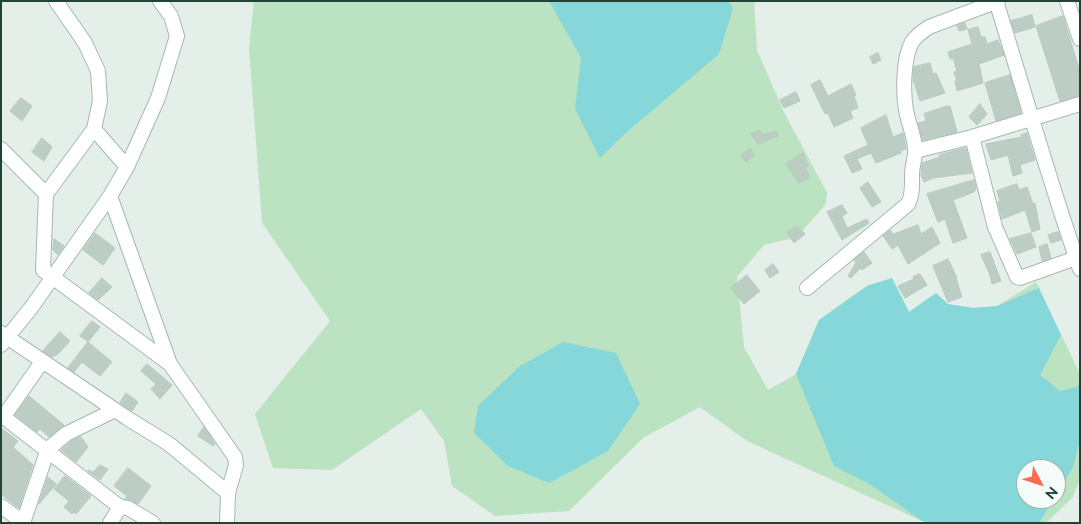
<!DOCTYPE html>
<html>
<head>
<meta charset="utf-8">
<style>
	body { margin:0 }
	#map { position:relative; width:1081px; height:524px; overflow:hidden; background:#e4efe9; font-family:Raleway,sans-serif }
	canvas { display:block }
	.frame { position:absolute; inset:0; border:2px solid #214436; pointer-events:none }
	.north { position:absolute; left:1016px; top:459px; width:50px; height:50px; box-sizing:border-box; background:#f5fbf8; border:1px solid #a0b2aa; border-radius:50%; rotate:130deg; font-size:14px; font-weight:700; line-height:20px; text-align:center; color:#214436 }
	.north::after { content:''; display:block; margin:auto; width:18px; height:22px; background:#ff6952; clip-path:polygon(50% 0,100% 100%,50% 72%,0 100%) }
</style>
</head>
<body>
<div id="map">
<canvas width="1081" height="524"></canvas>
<div class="frame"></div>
<div class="north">N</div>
</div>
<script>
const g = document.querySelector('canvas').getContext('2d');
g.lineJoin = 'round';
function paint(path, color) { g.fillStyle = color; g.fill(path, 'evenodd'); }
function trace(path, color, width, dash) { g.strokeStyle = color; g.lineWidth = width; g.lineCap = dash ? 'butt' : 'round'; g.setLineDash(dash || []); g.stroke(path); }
paint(new Path2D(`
	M254 1H754L757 50 783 110 827 193 826 204 797 237 764 245 737 277 744 347 768 390 796 374 819 320 867 286 892 278 909 312 936 293 948 304 973 308 997 306 1036 282 1080 374V479L1073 497 1046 523H930L922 521 747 441 700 407 643 438 569 511 495 516 452 486 444 441 421 409 332 470 273 468 255 414 330 321 262 223 249 48ZM1026 469H1056V499H1026Z`), '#bbe2c1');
paint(new Path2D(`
	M549 1H728L733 8 719 54 629 130 600 158 575 109 581 58Z
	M892 278 909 312 936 293 948 304 973 308 997 306 1039 288 1061 335 1040 375 1060 391 1080 386V440L1073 467 1056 495V469H1026V499H1054L1039 523H930L922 521 871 485 834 466 796 374 819 320 867 286Z
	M563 342 616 353 640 404 608 451 549 483 508 466 474 433 478 406 520 366Z`), '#86d7da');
const building = new Path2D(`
	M1032 15 1035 27 1015 33 1011 21Z
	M1063 16 1080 72V95L1060 101 1036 26Z
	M965 23 967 29 959 31 957 26Z
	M978 27 981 37H985L987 44 998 40 1004 55 979 64 983 83 957 91 955 81H957L954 72 957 71 953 58 950 59 948 52 972 44 968 30Z
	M878 53 881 60 873 64 870 57Z
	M930 63 933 74 936 73 945 93 920 101 913 79 914 67Z
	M1010 75 1021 113 996 121 985 83Z
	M820 80 828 96 851 84 856 95 854 96 858 108 850 111 853 118 834 127 828 113 825 114 811 85Z
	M796 92 800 101 784 108 780 100Z
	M21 98 32 106 22 121 10 111Z
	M980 104 987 114 977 125 969 117Z
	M947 106H950L957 132 923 140 918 123 926 121 924 114Z
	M886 115 893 137 903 133 906 149 900 151 901 153 876 163 871 153 857 159 862 169 852 173 844 156 868 145 861 128Z
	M760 131 762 135 776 131 778 136 758 144 751 134Z
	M1027 133 1035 160 1020 165 1022 173 1013 176 1008 155 991 160 986 144 1022 137 1021 135Z
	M42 138 52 147 44 161 32 152Z
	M966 148 972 173 933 178 924 182 921 175 922 163 940 157 939 155 949 152Z
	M750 149 755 155 746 162 741 156Z
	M803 153 808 166 805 167 810 177 799 183 786 164Z
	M974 180 976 188 974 192 953 200 967 238 953 243 945 219 938 222 927 194Z
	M868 182 881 202 872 207 860 188Z
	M1017 184 1019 190 1027 187 1033 204 1035 203 1040 229 1032 232 1025 210 1002 219 998 202 1000 201 997 191Z
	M842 205 847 213 842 216 847 228 867 219 869 223 842 240 827 212Z
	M918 225 921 234 932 227 940 243 908 264 898 245 892 249 883 236 890 230 893 234Z
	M797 226 805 234 794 243 787 232Z
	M1058 232 1061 240 1051 243 1048 235Z
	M95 233 115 248 103 265 83 250Z
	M1031 233 1036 247 1017 254 1010 239Z
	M54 239 64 246 58 255 53 250Z
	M1047 244 1051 258 1042 261 1039 247Z
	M864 252 872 263 862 270 860 268 851 278 848 276 856 263 854 260Z
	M990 252 1001 281 992 284 990 275 981 255Z
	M948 259 957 278H956L962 297 948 302 933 266Z
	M773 264 779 272 770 278 765 270Z
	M920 274 927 285 905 298 898 286 914 279 913 277Z
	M747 275 760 291 744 304 731 288Z
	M102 278 112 287 98 300 89 293Z
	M92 321 100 327 88 342 80 336Z
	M60 332 70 341 58 354 52 357 43 351Z
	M88 342 112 362 100 376 82 362 74 372 68 368Z
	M147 364 172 385 160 399 151 389 156 384 141 371Z
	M126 393 138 402 132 411 120 403Z
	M29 396 64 425 49 437 40 429 37 432 15 415Z
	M204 427 215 444 213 446 198 436Z
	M1 428 18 441 13 447 33 465 19 508 1 494Z
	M81 437 88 447 76 462 61 450 71 441Z
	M100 465 108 469 100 480 88 471V470L93 472Z
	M128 468 151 486 138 504 125 499 127 496 114 486Z
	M65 476 91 496 76 514 74 512 72 514 64 507 69 501 54 489Z
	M48 477 56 484 39 504Z`);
paint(building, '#bccec4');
trace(building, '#b5cabf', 1);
const minor = new Path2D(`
	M56 1 85 43 98 71 100 101 94 129 46 194 43 270 170 364
	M996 1C1024 90 1049 181 1080 269
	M1067 1 1080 39
	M94 129 127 167
	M972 137 995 227 1017 277 1020 278 1076 258
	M1 149 46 194
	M915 151 972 137 1080 104
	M110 196 170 364 235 457 236 465 228 493
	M807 288 908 204C913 195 912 185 912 174 912 167 915 159 915 152 916 139 908 123 906 110 903 93 903 58 912 42 916 36 923 31 929 27L998 1
	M1 333 127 418 169 444 228 493 227 523
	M1 345 31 308 110 196 127 167 158 98 177 36 171 16 160 1
	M1 415 120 507 128 508 153 523
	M4 416 42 362
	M1 506 24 523
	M23 523 48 449 66 434 115 410
	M110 523 120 507`);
trace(minor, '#a6b8b0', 16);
trace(minor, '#fff', 14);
</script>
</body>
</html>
